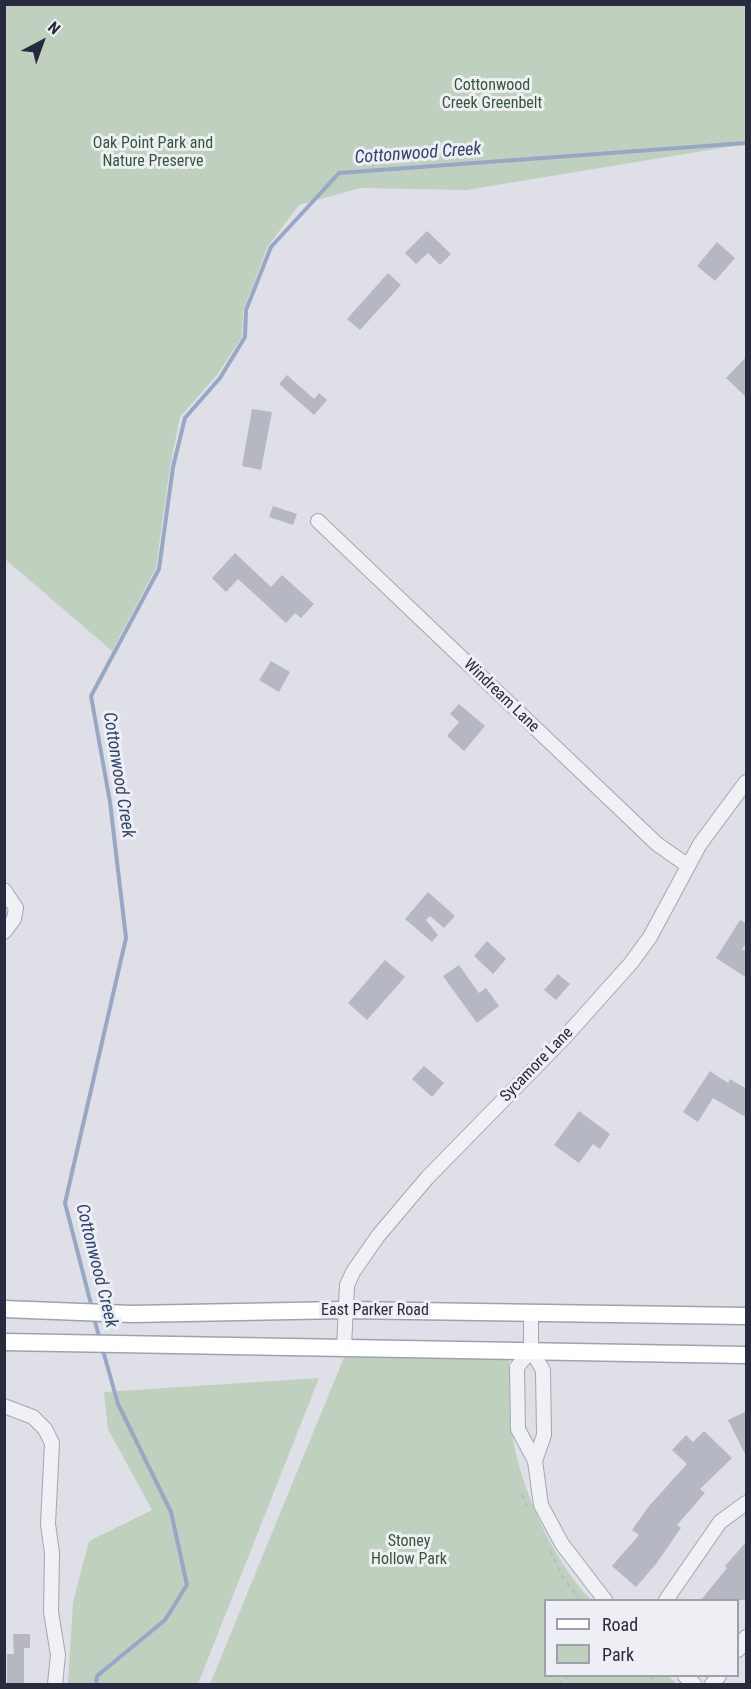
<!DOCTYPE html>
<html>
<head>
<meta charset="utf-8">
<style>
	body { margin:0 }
	#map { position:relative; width:751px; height:1689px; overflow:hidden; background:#dedfe7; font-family:"Roboto Condensed",sans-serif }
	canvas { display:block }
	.frame { position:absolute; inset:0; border:6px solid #282b3d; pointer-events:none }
	.legend { position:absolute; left:544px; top:1599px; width:195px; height:78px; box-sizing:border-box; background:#edeff4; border:2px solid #9ea1ab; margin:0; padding:8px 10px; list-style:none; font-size:18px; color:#282b3d }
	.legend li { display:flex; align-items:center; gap:12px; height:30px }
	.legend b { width:30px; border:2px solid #9ea1ab }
	.north { position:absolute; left:12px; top:12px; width:60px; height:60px; -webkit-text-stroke:4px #edeff4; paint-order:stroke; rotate:41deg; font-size:16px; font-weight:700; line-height:24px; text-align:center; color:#282b3d }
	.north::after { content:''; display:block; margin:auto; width:21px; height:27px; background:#282b3d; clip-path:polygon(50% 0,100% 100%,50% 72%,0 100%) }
</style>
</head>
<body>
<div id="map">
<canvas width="751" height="1689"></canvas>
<div class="frame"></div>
<ul class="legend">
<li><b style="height:8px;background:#fff"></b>Road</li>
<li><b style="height:16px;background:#c0d0bf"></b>Park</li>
</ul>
<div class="north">N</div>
</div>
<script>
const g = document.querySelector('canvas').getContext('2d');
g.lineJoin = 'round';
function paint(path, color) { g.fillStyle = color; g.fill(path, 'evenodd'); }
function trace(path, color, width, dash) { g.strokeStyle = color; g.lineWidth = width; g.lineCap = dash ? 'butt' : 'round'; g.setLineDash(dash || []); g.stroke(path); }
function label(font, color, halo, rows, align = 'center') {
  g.font = font + ' "Roboto Condensed",sans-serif'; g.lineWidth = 6; g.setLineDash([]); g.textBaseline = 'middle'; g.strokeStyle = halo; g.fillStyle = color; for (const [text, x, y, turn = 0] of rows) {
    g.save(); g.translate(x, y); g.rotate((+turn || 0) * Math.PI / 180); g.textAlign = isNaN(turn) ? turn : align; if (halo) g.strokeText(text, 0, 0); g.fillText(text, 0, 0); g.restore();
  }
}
paint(new Path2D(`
	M5 4 746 5V144L466 190 360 188 299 205 268 246 243 311 242 337 217 375 180 417 170 467 156 568 112 651 5 559Z
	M345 1355 509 1359C510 1383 510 1408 512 1432 519 1486 553 1561 591 1600H546V1676H668L677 1684H210Z
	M319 1378 198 1684H68L73 1602 89 1541 152 1510 108 1429 104 1392Z`), '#c0d0bf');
trace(new Path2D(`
	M92 1308 65 1203 126 938 110 802 91 696 159 569 173 467 185 418 220 378 245 337 246 310 271 247 339 173 746 143
	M94 1318 100 1340
	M96 1684 97 1676 165 1620 187 1585 171 1512 118 1404 102 1347`), '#99a7c6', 4);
paint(new Path2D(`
	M427 231 451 254 440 265 428 253 416 264 405 253Z
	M717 242 735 258 715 281 697 266Z
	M388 273 401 285 360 330 347 319Z
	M747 356V398L726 378Z
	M287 375 314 399 319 393 327 400 314 415 279 384Z
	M252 409 272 412 261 470 242 466Z
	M273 506 297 514 293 525 269 517Z
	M235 553 271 587 282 575 314 604 301 618 295 613 286 623 238 579 226 592 212 578Z
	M271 661 290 672 279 692 259 680Z
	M459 704 485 726 464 751 447 736 459 722 450 714Z
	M428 892 455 916 444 928 430 916 426 920 438 935 432 942 405 919Z
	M740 920 747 924V942L742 949 747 952V978L716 958Z
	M487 941 506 959 493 974 474 956Z
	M385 960 405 977 367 1020 348 1003Z
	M459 965 479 993 486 988 499 1006 477 1023 443 976Z
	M558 974 570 984 556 1000 544 990Z
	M424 1066 444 1083 432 1097 412 1079Z
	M710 1071 728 1083 730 1079 747 1089V1118L713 1098 698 1122 683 1112Z
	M579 1111 610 1134 600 1149 593 1144 579 1163 554 1145Z
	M747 1411V1458L728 1420Z
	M704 1431 732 1458 700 1489 705 1493 677 1525 681 1528 656 1564 636 1587 612 1566 639 1535 632 1530 649 1506 687 1464 672 1450 686 1435 693 1442Z
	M747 1541V1600H701L727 1568 725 1566Z
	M13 1634H30V1648H24V1684H7V1654H14Z`), '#b5b8c3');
const minor = new Path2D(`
	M318 521 657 844 687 865
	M4 890 16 908 14 919 4 932
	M344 1347 347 1285 353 1272 378 1236 427 1178 564 1038 631 963 650 937 700 844 746 782
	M531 1350 517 1367 518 1429 535 1461 544 1435 543 1370 531 1350V1313
	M4 1406 33 1417 45 1429 52 1443 48 1524 52 1553 51 1612 58 1655 55 1684
	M535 1461 541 1505 562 1544 605 1600
	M666 1600 720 1522 746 1503
	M738 1650 746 1637
	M685 1676 694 1684
	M712 1684 719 1676`);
const major = new Path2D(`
	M4 1309 132 1314 345 1310 746 1316
	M4 1342 746 1355`);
trace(minor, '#a4a5b1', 16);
trace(major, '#9da2b2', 19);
trace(new Path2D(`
	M522 1495 527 1506
	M550 1551 563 1578 580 1600
	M649 1676 658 1684
	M558 1684 569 1676`), '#b8bac1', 2, [4.5, 4.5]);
trace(minor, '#f0f1f5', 14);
trace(major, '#fff', 16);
label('16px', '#355835', '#edeff4', [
	["Cottonwood",492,86],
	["Creek Greenbelt",492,104],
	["Oak Point Park and",153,144],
	["Nature Preserve",153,162],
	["Stoney",409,1542],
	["Hollow Park",409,1560]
]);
label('16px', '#282b3d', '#edeff4', [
	["Windream Lane",501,696,44],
	["Sycamore Lane",537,1065,-46],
	["East Parker Road",375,1311]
]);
label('italic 18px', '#33436f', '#edeff4', [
	["Cottonwood Creek",418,154,-4],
	["Cottonwood Creek",118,775,81],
	["Cottonwood Creek",96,1266,76]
]);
</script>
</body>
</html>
